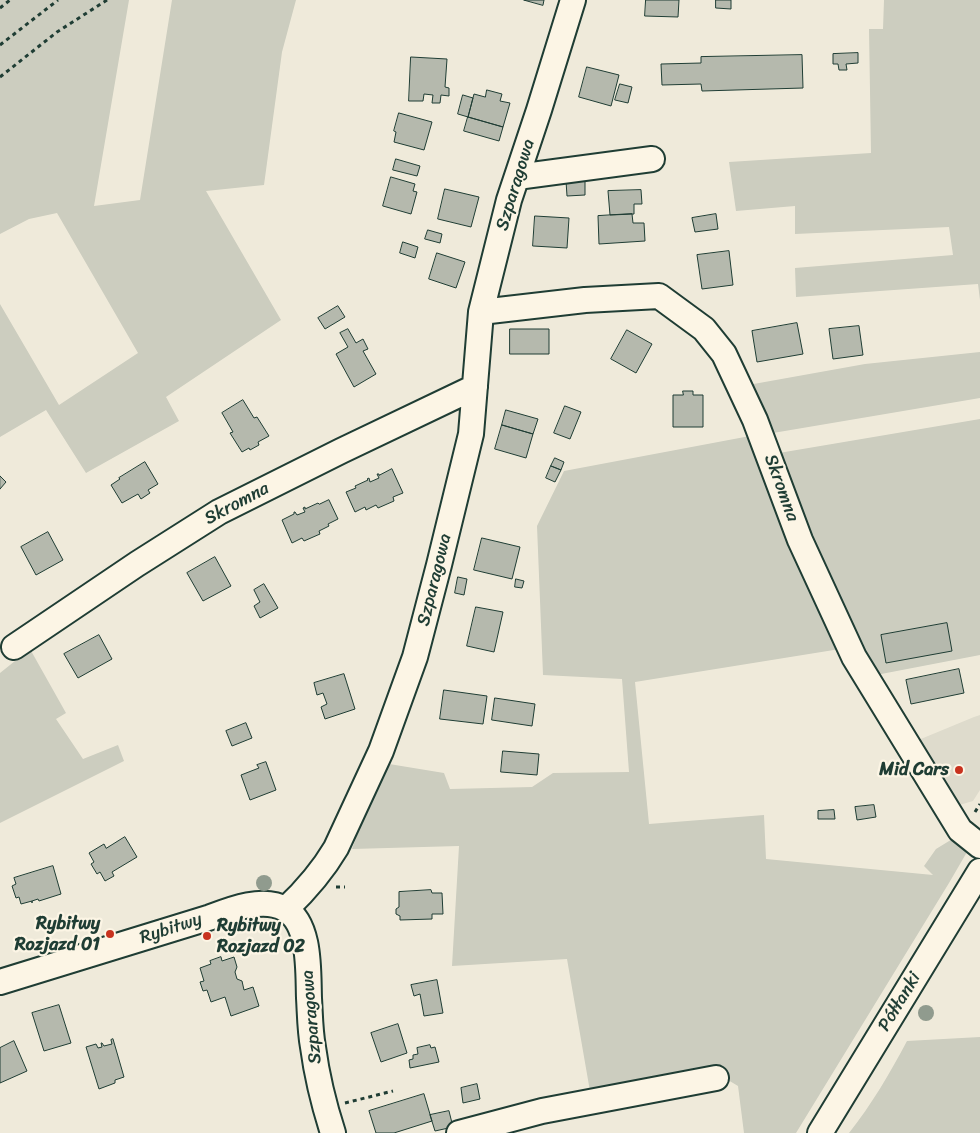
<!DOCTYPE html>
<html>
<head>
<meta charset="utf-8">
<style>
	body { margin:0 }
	canvas { display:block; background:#efeada }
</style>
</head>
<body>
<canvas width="980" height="1133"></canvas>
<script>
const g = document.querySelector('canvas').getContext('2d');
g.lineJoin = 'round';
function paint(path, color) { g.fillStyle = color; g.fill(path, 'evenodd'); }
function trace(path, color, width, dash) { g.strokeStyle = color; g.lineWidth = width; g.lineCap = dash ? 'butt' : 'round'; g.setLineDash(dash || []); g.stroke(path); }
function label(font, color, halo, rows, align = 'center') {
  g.font = font + ' Sriracha,sans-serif'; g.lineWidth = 4.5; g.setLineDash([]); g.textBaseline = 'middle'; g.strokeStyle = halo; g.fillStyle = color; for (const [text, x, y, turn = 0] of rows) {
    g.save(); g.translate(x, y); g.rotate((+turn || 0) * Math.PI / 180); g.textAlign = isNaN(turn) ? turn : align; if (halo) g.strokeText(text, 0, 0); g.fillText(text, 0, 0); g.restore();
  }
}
paint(new Path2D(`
	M980 715V790L973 801 956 806 916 741 974 717Z`), '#dedbcc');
paint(new Path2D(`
	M0 0H129L94 206 140 200 172 0H296L282 52 264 185 206 191 281 320 166 397 179 421 86 473 46 410 0 437V304L59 405 138 353 57 213 29 219 0 234Z
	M884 0H980V300L978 284 796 297 795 268 953 255 949 227 795 234V206L736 211 729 162 871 153 869 29H883Z
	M980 352V398L767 434 748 385 865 364Z
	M980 419V655L876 675 816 559 773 454Z
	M750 436 840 649 635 682 649 824 764 815 766 859 933 875 924 866 936 849 954 838 968 848 967 852 949 883 796 1133H744L738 1086 713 1071 591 1097 567 959 452 966 459 846 352 849 383 763 444 773 450 789 532 787 553 773 629 772 622 679 543 675 537 526 564 471Z
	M30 649 66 713 56 719 83 759 118 745 124 761 0 823V673Z
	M980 1037V1133H849C872 1104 890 1073 907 1041Z`), '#cccdbf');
const building = new Path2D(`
	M524 0H544L543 5Z
	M646 0H679L678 17 645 16Z
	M716 0H731V9L716 8Z
	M858 53V63L846 64 847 70H839L838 64H833V54Z
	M802 55 803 88 702 91 701 84 662 85 661 64 701 63V57Z
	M411 57 447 59 445 87 449 88V96L441 95 440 103H432L433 95 424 94 423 101H409Z
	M587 67 619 75 611 106 579 97Z
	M620 84 632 87 628 103 615 100Z
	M487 90 502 94 500 101 510 103 503 127 468 117 474 94 485 97Z
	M463 95 473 98 468 117 458 114Z
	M399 113 432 122 424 150 394 142 396 132 394 131Z
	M468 117 503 127 499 141 464 131Z
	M396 159 420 166 417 176 393 170Z
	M391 177 415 184 413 191 417 192 411 214 383 206Z
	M585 180V195L567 196 566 181Z
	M445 189 479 197 471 227 438 219Z
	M641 190 642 204H634V214L610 215 608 191Z
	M632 214 633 223H644L645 241 599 244 598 216Z
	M716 214 718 229 695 232 692 218Z
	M535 216 569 218 567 248 533 246Z
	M428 230 442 234 440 243 425 239Z
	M403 242 418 247 415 258 400 253Z
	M729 251 733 285 702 289 697 255Z
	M437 253 465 262 456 288 429 279Z
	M338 306 345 317 325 329 318 318Z
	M797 323 803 354 757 362 752 331Z
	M859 326 863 355 833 359 829 329Z
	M348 329 356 343 363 339 368 349 363 351 376 374 354 387 336 354 348 347 340 333Z
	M510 329H549V354H510Z
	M627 330 652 344 636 373 611 359Z
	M683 391H693V395H703V427H673V395H683Z
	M243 400 254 418 257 417 269 436 258 442 259 445 250 450 249 448 242 452 230 433 233 432 222 413Z
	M565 406 581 412 570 439 554 433Z
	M506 410 538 419 533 434 502 425Z
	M502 425 533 434 526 458 495 449Z
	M555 458 564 462 561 470 551 466Z
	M145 462 158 484 148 490 150 493 141 499 138 494 122 503 111 485 120 479 119 478Z
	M551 466 561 470 555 482 546 478Z
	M392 469 403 493 393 497 394 501 378 508 376 505 366 510 365 507 355 512 346 492 356 488 355 486 368 480 367 479 369 478 370 482 379 478 377 474H379V475Z
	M0 476 6 482 0 489Z
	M329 500 338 519 328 524 329 526 319 531 320 534 304 541 302 538 292 543 282 520 294 514V512H295L297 515 305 512 303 508 305 507V509L318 503 319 504Z
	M48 532 63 560 36 575 21 547Z
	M482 538 520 547 512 579 474 570Z
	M215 557 231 586 203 601 187 573Z
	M458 577 467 579 464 595 455 593Z
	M516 579 524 581 522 588 515 587Z
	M264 584 278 608 260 618 254 606 260 602 254 590Z
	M476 607 503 612 494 652 467 646Z
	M947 623 952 651 886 663 881 635Z
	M99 635 112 659 78 678 64 654Z
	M959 669 964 693 911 704 906 680Z
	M344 674 355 709 325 719 321 707 327 704 323 693 317 695 314 683Z
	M444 690 487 696 483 724 440 719Z
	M495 698 535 704 532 726 492 720Z
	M246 723 252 738 232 746 226 731Z
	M503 751 539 754 537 775 501 772Z
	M266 762 276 790 250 800 241 775 259 768 257 765Z
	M874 805 876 817 857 820 855 807Z
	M834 810 835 819H818V811Z
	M125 837 137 857 112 872 114 876 105 881 100 872 97 874 91 864 94 862 89 853 104 844 106 848Z
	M53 866 61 894 39 901 38 899 32 901V903V901L21 904 19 897 16 898 12 886 16 884 14 878Z
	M431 890 432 893H442L443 914H432V919L400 920V916L396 914V909L399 907V892Z
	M221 957 222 961 234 957 237 967 235 972 237 979 242 981 244 990 253 987 259 1006 231 1016 225 997 211 1002 207 990 203 991 200 982 204 981 200 968 211 964 210 961Z
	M437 980 443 1013 424 1016 420 994 414 996 411 985Z
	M59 1005 71 1043 44 1051 32 1013Z
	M398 1024 407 1053 381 1062 371 1033Z
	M113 1039 124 1077 115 1080V1083L99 1089 86 1047 96 1044 98 1048 102 1047 101 1043H102L104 1046 112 1044 111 1040Z
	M14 1041 27 1071 0 1083V1048Z
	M430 1045 431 1048 435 1047 439 1062 410 1068 409 1060 413 1059V1055L418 1054 417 1048Z
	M477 1084 480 1099 463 1103 461 1088Z
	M424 1094 432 1121 394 1133H376L369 1111Z
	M449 1111 453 1127 435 1131 430 1115Z`);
paint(building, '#b5b9ad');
trace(building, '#1f3d34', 1);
const minor = new Path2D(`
	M517 177 652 159
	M481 312 585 300 659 296 704 329 724 354 755 420 800 540 854 657 960 830 980 846
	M14 647 137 564 219 512 341 451 475 387
	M286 909C305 891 323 870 336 848L381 751 415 657 439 565 471 434 481 312 509 200 539 110 573 0
	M0 982 208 918C229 910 263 896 285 909 311 924 308 972 309 998 310 1014 310 1031 313 1047 317 1077 324 1105 333 1133
	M459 1133 542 1111 716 1078
	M820 1133 980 871`);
trace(minor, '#1f3d34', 28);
trace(new Path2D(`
	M0 8 10 0
	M0 45 58 0
	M0 77 57 32 107 0
	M975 812 980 804
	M336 887H345
	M345 1103 393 1091`), '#1f3d34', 3, [4, 4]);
trace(minor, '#fcf5e5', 24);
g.fillStyle = '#909b8e';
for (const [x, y] of [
	[264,883],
	[926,1013]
]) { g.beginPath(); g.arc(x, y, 8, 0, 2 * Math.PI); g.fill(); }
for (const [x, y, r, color] of [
	[959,770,5,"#c8321e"],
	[110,934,5,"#c8321e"],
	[207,936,5,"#c8321e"]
]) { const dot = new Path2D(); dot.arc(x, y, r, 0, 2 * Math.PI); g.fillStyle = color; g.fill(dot); trace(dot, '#fcf5e5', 2); }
label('18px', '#1f3d34', '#fcf5e5', [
	["Szparagowa",516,185,-73],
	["Skromna",781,488,70],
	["Skromna",237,504,-28],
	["Szparagowa",435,580,-76],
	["Rybitwy",171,929,-18],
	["Półłanki",900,1002,-59],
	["Szparagowa",312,1017,-95]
]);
label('bold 18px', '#1f3d34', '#fcf5e5', [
	["Mid Cars",949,770],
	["Rybitwy",100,924],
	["Rozjazd 01",100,945],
	["Rybitwy",217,926,"left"],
	["Rozjazd 02",217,947,"left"]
], 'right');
</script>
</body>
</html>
